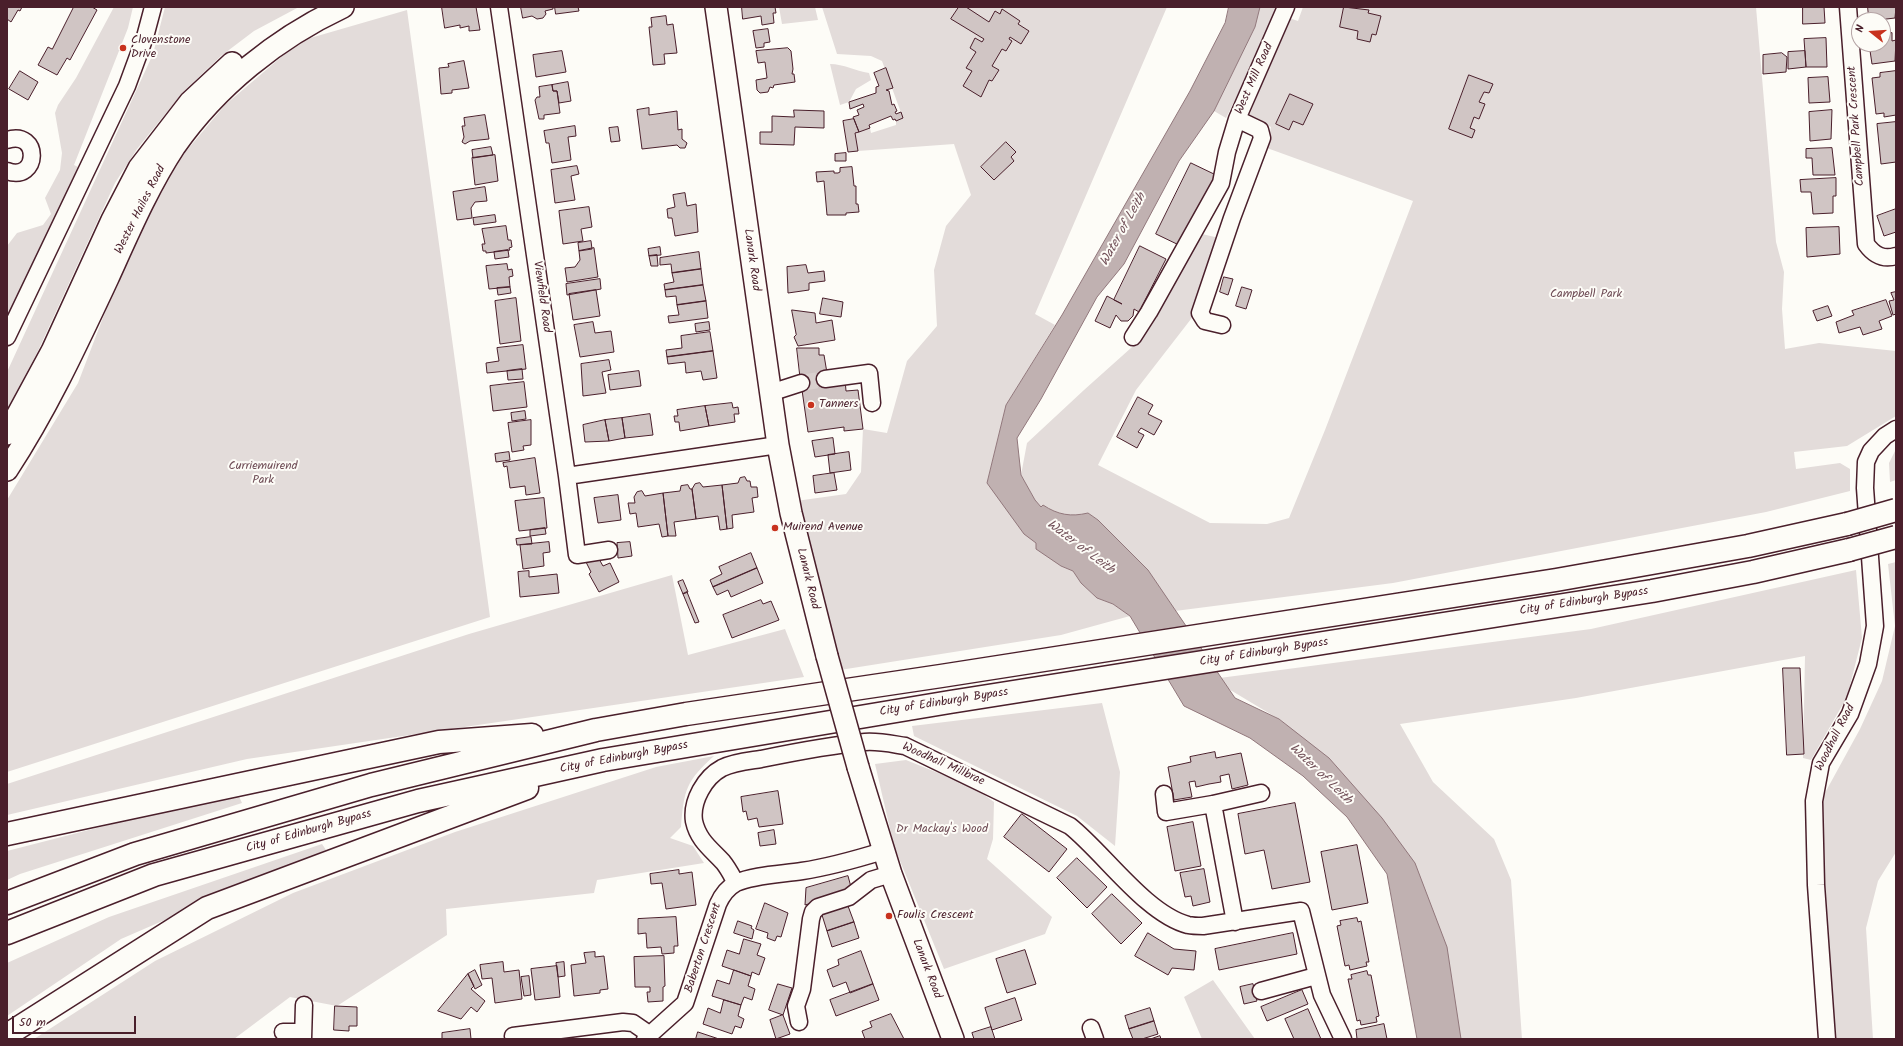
<!DOCTYPE html>
<html>
<head>
<meta charset="utf-8">
<style>
	body { margin:0 }
	#map { position:relative; width:1903px; height:1046px; overflow:hidden; background:#fdfcf7; font-family:Kalam,sans-serif }
	canvas { display:block }
	.frame { position:absolute; inset:0; border:8px solid #4a1f2b; pointer-events:none }
	.north { position:absolute; left:1851px; top:12px; width:40px; height:40px; box-sizing:border-box; background:#fdfcf7; border:1px solid #b5a4a5; border-radius:50%; rotate:287deg; font-size:11px; font-weight:700; line-height:16px; text-align:center; color:#4a1f2b }
	.north::after { content:''; display:block; margin:auto; width:14px; height:18px; background:#c8321e; clip-path:polygon(50% 0,100% 100%,50% 72%,0 100%) }
	.scale { position:absolute; left:12px; top:1016px; width:124px; height:18px; box-sizing:border-box; border:2px solid #4a1f2b; border-top:0; padding-left:5px; font-size:12px; line-height:14px; white-space:nowrap; color:#4a1f2b; -webkit-text-stroke:3px #fdfcf7; paint-order:stroke }
</style>
</head>
<body>
<div id="map">
<canvas width="1903" height="1046"></canvas>
<div class="frame"></div>
<div class="north">N</div>
<div class="scale">50 m</div>
</div>
<script>
const g = document.querySelector('canvas').getContext('2d');
g.lineJoin = 'round';
function paint(path, color) { g.fillStyle = color; g.fill(path, 'evenodd'); }
function trace(path, color, width, dash) { g.strokeStyle = color; g.lineWidth = width; g.lineCap = dash ? 'butt' : 'round'; g.setLineDash(dash || []); g.stroke(path); }
function label(font, color, halo, rows, align = 'center') {
  g.font = font + ' Kalam,sans-serif'; g.lineWidth = 4; g.setLineDash([]); g.textBaseline = 'middle'; g.strokeStyle = halo; g.fillStyle = color; for (const [text, x, y, turn = 0] of rows) {
    g.save(); g.translate(x, y); g.rotate((+turn || 0) * Math.PI / 180); g.textAlign = isNaN(turn) ? turn : align; if (halo) g.strokeText(text, 0, 0); g.fillText(text, 0, 0); g.restore();
  }
}
paint(new Path2D(`
	M114 7H133L128 28 74 165 78 167 7 320V246L17 233 43 225 51 214 45 198 60 170 62 153 55 113 58 105 76 78Z
	M165 7H299L254 31 221 56 183 92 137 149 115 183 37 353 7 409V372L153 54Z
	M779 7H815L818 20 782 24Z
	M822 7H1167L1035 314 1055 325 1006 405 987 483 1061 566 1073 571 1081 583 1097 598 1113 604 1130 616 1061 635 840 670 796 501 846 494 861 472 863 429 887 433 907 361 937 326 934 270 946 226 971 195 954 144 858 151 855 133 870 128 871 133 896 125V121L903 118 882 61 871 56 837 54ZM1006 142 1016 152 994 180 981 166Z
	M1260 7H1277L1268 33 1226 118 1214 111 1255 27Z
	M1303 7H1756L1776 242 1784 272 1782 309 1785 349 1819 343 1896 351V416L1847 446 1794 452 1796 469 1840 463 1850 469V491L1766 512 1393 583 1175 611 1148 570 1098 520 1088 513C1071 517 1058 515 1043 506L1041 507 1035 500 1021 475 1027 443 1084 390 1141 339 1202 234 1219 238 1191 319 1136 390 1098 465 1210 523 1267 524 1289 518 1325 430 1413 201 1267 148 1271 127 1249 116 1289 18 1298 21Z
	M407 10 490 617 7 772V500L78 383 122 268 166 175 225 105 300 41Z
	M830 64C844 64 855 71 869 73L871 80 856 89 849 102 840 105Z
	M1896 449V480L1890 482 1889 463Z
	M1896 562V852L1878 881 1866 928 1873 1039H1836L1822 880 1820 802 1860 729 1882 681 1895 626 1888 564Z
	M1856 570 1862 638 1847 697 1811 760 1803 758 1805 656 1576 698 1400 724 1433 782 1494 839 1511 880 1522 1039H1456L1356 792 1282 721 1212 679 1591 629Z
	M672 575 688 655 785 629 804 677 247 759 7 815V784L469 634Z
	M1102 703 1120 772 1115 846 1077 816 914 736 912 726Z
	M714 756C686 781 684 790 681 827L670 838 693 846 704 863 597 880 594 893 446 909 447 935 337 1006 290 997 234 1039H34L155 961 293 893 455 832 656 767Z
	M906 760 973 787 994 802 993 839 987 859 1052 917 1045 934 944 969 894 846 875 764Z
	M237 792 242 803 20 874 7 880V851Z
	M322 844 326 850 121 939 7 1016V963L109 917Z
	M1213 980 1255 1039H1202L1184 997Z`), '#e3dcda');
const water = new Path2D(`
	M1229 7H1260L1255 27 1214 111 1179 161 1124 264 1097 297 1041 399 1017 438 1021 475 1035 500 1041 507 1043 505C1058 515 1071 517 1088 513L1098 520 1148 570 1235 698 1279 719 1329 758 1382 818 1415 863 1447 947 1461 1039H1417L1387 874 1347 817 1303 776 1250 738 1184 706 1130 616 1113 604 1097 598 1081 583 1073 571 1061 566 1036 549V543L1024 534 987 483 1006 405 1062 315 1190 91 1225 23Z`);
paint(water, '#c0b1b1');
trace(water, '#91777b', 1);
const building = new Path2D(`
	M7 7H22L20 11 18 10 11 22 7 19Z
	M74 7H92L97 10 70 60 67 58 57 75 38 65 48 47 52 49Z
	M442 7H476L480 30 469 31V26L460 28V25L445 28Z
	M521 7H553V9L545 11 546 14 543 18 537 19 532 16 523 18Z
	M555 7H578L579 11 556 14Z
	M742 7H775L776 13H773L774 23 762 25 761 16 743 19Z
	M959 7H966L989 22 995 11 1000 14 1002 9 1020 21 1018 24 1029 31 1021 44 1010 37 1009 39 1012 41 1006 51 1002 49 992 66 999 70 992 81 989 80 981 97 963 86 972 71 966 68 976 52 970 48 975 38 982 42 984 39 951 19Z
	M1344 7 1369 10 1368 13 1381 16 1376 35 1372 34 1370 42 1357 39 1358 31 1340 27Z
	M1803 7H1824L1825 23 1803 24Z
	M1868 7H1896L1895 18 1878 20 1877 16 1869 17Z
	M666 16 667 25 673 24 677 53 664 54 665 64 653 65 649 27H652L651 18Z
	M768 29 770 42 764 43V47L756 48 753 31Z
	M1892 33V41L1896 40 1895 61 1872 64 1869 44H1883V35Z
	M1826 38 1827 67H1806L1804 39Z
	M788 48 791 51 793 69 792 74H794L795 82 774 85 773 88 770 87 768 92 760 93 757 90 756 80 767 78 765 62 758 63 756 51Z
	M562 51 566 72 536 77 533 55Z
	M1805 51 1806 67 1788 69V52Z
	M1782 53 1787 57 1786 72 1763 74V55Z
	M464 61 469 88 452 90V93L441 94 439 68 449 67 448 64Z
	M886 68 893 88 886 90 889 91 892 105 894 104 897 111 895 112 896 114 901 112 903 118 896 121 895 119 893 120 891 116 869 125 870 128 859 132 853 117 859 115 857 110 864 107 863 104 850 109 849 102 876 93V87L879 86 874 73Z
	M20 71 38 82 28 100 9 89Z
	M1896 71V115L1884 117V113L1876 114 1872 78 1880 77V73Z
	M1469 75 1493 84 1489 93 1484 92 1479 102 1485 104 1479 119 1474 117 1470 128 1475 130 1472 138 1449 129Z
	M1828 77 1830 102 1809 103 1808 78Z
	M568 82 571 101 559 103 557 91H553L552 85Z
	M552 85 553 91H557L560 113 544 115V119H539L535 100 537 97H540L539 87Z
	M1290 94 1313 104 1303 125 1293 121 1289 130 1276 124Z
	M649 108V115L677 111 678 130 682 129V139L687 143 685 148H680L677 145 642 149 637 110Z
	M794 110 824 111V128L795 127 794 145 760 144V132H772V116L794 117Z
	M1832 110 1831 139 1810 141 1809 112Z
	M485 115 489 139 470 141 465 144 462 142 464 137 462 126H465L464 118Z
	M854 119 859 132 855 133 858 151 848 152 843 121Z
	M1896 122V162L1881 164 1877 124Z
	M575 126 576 136 568 137 571 160 552 163 549 143H546L544 131Z
	M618 127 620 141 611 142 609 128Z
	M1006 142 1016 152 1011 157 1014 161 994 180 981 167Z
	M491 147 493 155 473 158 472 150Z
	M1832 148 1835 175H1813L1812 158H1806V149Z
	M846 153V161H835V154Z
	M495 155 498 181 475 185 472 158Z
	M1191 163 1216 175 1181 246 1156 234Z
	M577 166 579 174 571 176 575 200 555 203 551 170Z
	M852 167 854 186H856V204H858L859 212 846 213V215H827L824 181 817 182 816 172 834 171V173H838L840 172V168Z
	M1836 178V196H1833V213L1813 214 1811 192H1801L1800 180Z
	M485 187 487 201 475 202 471 208 472 218 457 220 453 192Z
	M685 193 687 206 696 204 698 232 675 236 672 218H668L667 209 675 207 673 195Z
	M589 207 592 227 581 229 583 241 563 244 559 211Z
	M1896 209V232L1884 236 1877 216Z
	M495 215 496 222 474 225 473 218Z
	M506 226 508 240H511L512 247 509 248 510 250 486 253V251H483L482 244H485L482 229Z
	M1839 227 1840 254 1807 257 1806 228Z
	M591 241 592 249 579 251 578 243Z
	M1140 246 1166 259 1139 312 1134 309 1133 316 1128 321H1121L1116 315 1110 328 1095 321 1107 296 1122 304 1114 300Z
	M660 247 661 255 649 256 648 249Z
	M594 248 598 277 567 282 565 268 575 267 580 260 579 251Z
	M508 250 509 257 495 259 494 252Z
	M699 252 701 269 672 273 671 264 660 265V258Z
	M657 255 658 266H651L649 256Z
	M507 264 508 270 512 269 513 276 509 277 510 287 489 289 486 266Z
	M806 265 808 273 824 271 825 281 809 283V290L788 293 787 267Z
	M701 269 703 285 665 290 664 284 674 282 672 273Z
	M1224 277 1233 279 1228 295 1220 292Z
	M600 279 601 289 567 295 566 284Z
	M703 285 706 301 677 305 676 296 666 297 665 290Z
	M510 287 511 293 498 295 497 288Z
	M1242 287 1252 290 1246 309 1236 306Z
	M596 290 600 316 573 320 569 294Z
	M1896 292V314L1893 315 1889 301 1894 300 1891 293Z
	M516 298 521 341 500 344 495 301Z
	M823 298 843 302 841 317 820 314Z
	M1886 300 1892 316 1879 321 1882 329 1863 335 1860 327 1839 333 1836 322 1854 315 1852 311Z
	M706 301 708 318 669 323 668 316 679 315 677 305Z
	M1828 306 1832 316 1817 321 1813 311Z
	M792 310 815 313 816 323 832 320 835 340 798 346 794 337 796 335Z
	M593 322 595 333 611 331 614 352 580 357 574 325Z
	M709 322 710 330 696 332 695 324Z
	M710 332 713 351 667 357 666 350 682 348 681 336Z
	M523 345 526 369 487 373 486 363 499 361 497 348Z
	M797 348H819V355H824L828 379 801 383Z
	M713 351 717 378 703 380 701 371 686 373 685 362 668 364 667 357Z
	M609 360 611 370 602 372 606 393 583 396 581 364Z
	M522 369 523 379 508 380 507 371Z
	M639 371 641 386 610 390 608 375Z
	M825 379H845L846 391 858 390 863 429 844 431V427L808 432 801 383Z
	M524 382 527 407 493 411 490 386Z
	M1138 397 1153 405 1148 414 1162 421 1154 435 1141 428 1138 432 1144 435 1137 448 1117 437Z
	M732 403 733 408 738 407 739 414H734L735 422 709 426 705 406Z
	M705 406 709 426 680 431 679 422H675L674 416H678L677 410Z
	M525 411 526 419 512 421 511 413Z
	M650 414 653 435 625 438 622 418Z
	M622 418 625 438 609 441 605 420Z
	M531 420V445L523 446 524 450 512 452 508 423Z
	M605 420 609 441 585 442 583 425Z
	M833 438 835 454 815 457 812 441Z
	M509 452 510 460 496 462 495 454Z
	M849 452 851 470 830 473 828 455Z
	M535 458 540 493 526 495 525 486 510 488 507 466 504 467 503 463Z
	M834 473 837 490 815 493 813 476Z
	M745 477 747 481H750L751 487H757L758 497 752 498 754 512 732 515 733 528 727 529 722 485 738 483 740 478Z
	M700 483 703 487 722 485 727 529 720 530 718 516 696 519 692 489 695 484Z
	M688 485 690 489H692L696 519 674 522 676 536H668L663 493 680 491 681 486Z
	M642 491 645 496 663 493 668 536 662 537 659 524 638 527 636 513 630 514 628 503H635L634 497 637 492Z
	M618 495 621 520 598 523 594 498Z
	M544 498 547 528 519 531 515 501Z
	M545 528 546 534 530 536V530Z
	M531 537 532 544 517 545 516 539Z
	M549 542 550 552 543 553 544 566 523 569 520 545Z
	M630 542 632 556 618 558 617 543Z
	M751 553 757 568 713 587 710 580 722 574 719 567Z
	M599 559 603 566 610 563 619 582 599 592 589 574 591 572 586 562Z
	M757 568 763 583 731 597 728 590 717 595 713 587Z
	M529 571V577L557 574 559 593 520 597 518 572Z
	M683 580 688 592 683 594 678 582Z
	M687 592 699 622 695 623 683 594Z
	M761 600 763 604 771 601 779 620 732 638 723 615Z
	M1783 668H1800L1804 754 1787 755Z
	M1215 752 1216 758 1241 753 1248 785 1232 789 1229 774 1220 776 1221 782 1209 784 1196 787 1195 781 1189 782 1192 797 1174 800 1168 767 1191 762 1190 757Z
	M778 791 783 824 759 827 757 818 748 820 746 811 743 812 741 797Z
	M1295 803 1310 882 1272 889 1264 850 1245 854 1238 814Z
	M1022 814 1067 849 1049 872 1004 837Z
	M1193 822 1201 866 1175 871 1167 827Z
	M774 830 776 844 760 846 758 833Z
	M1357 845 1368 903 1332 910 1321 852Z
	M1077 858 1107 887 1087 908 1057 878Z
	M1204 869 1210 902 1193 906 1191 896 1185 897 1180 873Z
	M679 870V874L692 872 696 905 666 909 662 883 651 884 650 874Z
	M848 876 851 887 841 895 805 905 806 888Z
	M1112 894 1142 923 1121 944 1092 914Z
	M765 903 788 913 781 937 777 936 775 941 767 938 768 933 756 929Z
	M848 906 854 922 827 931 822 915Z
	M676 917 678 946H674V953L662 954 661 947 647 948 646 933 638 934V919Z
	M1357 918 1358 922 1361 921 1369 962H1366L1367 966 1350 970 1349 965 1345 966 1337 926 1341 925 1340 921Z
	M738 921 752 926 751 928 754 930 752 939 734 933Z
	M854 922 859 938 832 947 827 931Z
	M1148 933 1174 949 1196 951 1194 970 1172 968 1168 975 1135 956Z
	M1293 933 1297 954 1219 970 1215 949Z
	M744 939 761 944 757 955 765 958 759 975 752 972 751 976 722 966 727 950 739 954Z
	M1025 950 1036 984 1007 993 996 959Z
	M861 951 873 984 850 993 846 982 833 987 827 970 839 965 838 960Z
	M595 952V957L604 956 608 989 600 990V993L574 996 571 965 586 963 584 953Z
	M664 956 665 986 663 987V1001L648 1002 647 992H650V987H635L634 957Z
	M503 962 504 972 519 970 522 999 495 1003 492 978 482 979 480 965Z
	M564 962 565 976 558 977 556 963Z
	M557 966 560 997 535 1000 531 969Z
	M475 970 482 985 475 989 468 974Z
	M734 970 751 976 748 986 755 989 752 1000 744 997 741 1005 712 996 717 980 729 984Z
	M1367 971 1368 975H1371L1379 1016 1376 1017 1377 1022 1361 1025 1360 1020 1357 1021 1348 979H1352L1351 975Z
	M468 974 474 986 471 989 485 1001 477 1012 471 1007 461 1019 438 1011Z
	M529 976 531 995 524 996 521 977Z
	M778 984 792 988 783 1015 769 1010Z
	M873 984 879 1000 836 1016 830 1000Z
	M1253 984 1257 1001 1244 1004 1240 987Z
	M1302 990 1308 1004 1267 1021 1261 1007Z
	M1015 998 1022 1020 992 1030 985 1008Z
	M724 1000 741 1005 738 1016 744 1019 741 1028 735 1026 732 1034 703 1024 708 1008 720 1013Z
	M335 1006 357 1007V1026H349V1031L334 1030Z
	M1150 1008 1154 1021 1129 1029 1125 1016Z
	M1308 1009 1321 1039H1294L1285 1019Z
	M891 1014 904 1039H865L862 1031 872 1027 870 1022Z
	M783 1015 790 1034 776 1039 770 1020Z
	M1154 1021 1158 1034 1142 1039H1133L1129 1029Z
	M1384 1024 1387 1039H1357L1356 1030Z
	M991 1027 995 1039H974L972 1033Z
	M470 1029 471 1039H442V1033Z
	M698 1032 719 1039H696Z
	M1160 1036 1161 1039H1151Z`);
paint(building, '#d0c5c4');
trace(building, '#4a1f2b', 1);
trace(new Path2D(`
	M801 383 825 379`), '#d9d0ce', 16, [16, 8]);
const minor = new Path2D(`
	M499 7 567 476 577 555 609 550
	M1848 7 1866 244C1874 255 1883 260 1896 256
	M7 140C41 129 39 183 7 171
	M1222 325 1205 321 1200 313 1232 218 1262 138 1260 130 1237 119
	M7 337 127 86 145 37 153 7
	M1133 337 1149 312 1221 183 1227 152 1237 119 1286 7
	M825 379 869 373 872 403
	M770 393 801 383
	M567 476 778 445
	M1164 794 1166 812 1213 804 1235 922
	M1213 804 1261 793
	M736 883C732 876 728 868 723 862 711 849 698 840 694 821 691 801 705 777 722 768 734 762 748 761 761 759 795 752 831 745 865 742 879 741 892 744 905 746L1070 826C1104 853 1146 914 1188 925 1193 926 1198 926 1203 926L1301 911 1322 995 1343 1039
	M1261 991 1316 976
	M799 1022 796 1006 802 989 811 919 813 912 818 907 849 897 871 880 891 874
	M1091 1028 1095 1039
	M283 1032H303
	M513 1036 623 1022 633 1023 649 1034
	M303 1039 304 1005
	M645 1039 685 1003 718 904C722 895 727 888 736 883 753 875 783 874 802 871 829 867 857 859 883 851
	M1827 1039 1816 885 1814 801 1821 763 1850 714 1868 664 1875 626 1865 488 1866 462 1871 451 1885 436 1896 429`);
const major = new Path2D(`
	M716 7 778 445 791 513 827 656
	M7 434 52 351 112 220 139 168 190 102 232 63
	M7 470C47 409 77 344 108 278 128 234 148 187 175 146 217 86 277 38 343 7
	M858 767 891 874 953 1039`);
const highway = new Path2D(`
	M7 834 439 742 532 735
	M7 903 135 854 371 785 596 730 686 714 941 676 1556 580 1748 546 1847 524
	M7 933 154 875 418 801 603 760 950 702 1652 591 1753 572 1849 550
	M7 1035 207 908 527 788`);
trace(minor, '#4a1f2b', 19);
trace(major, '#4a1f2b', 24);
trace(highway, '#4a1f2b', 25);
trace(minor, '#fdfcf7', 16);
trace(major, '#fdfcf7', 21);
trace(highway, '#fdfcf7', 22);
const majorBridge = new Path2D(`
	M827 656 858 767`);
const highwayBridge = new Path2D(`
	M1847 524 1896 510
	M1849 550 1896 537`);
trace(majorBridge, '#4a1f2b', 24, []);
trace(highwayBridge, '#4a1f2b', 25, []);
trace(majorBridge, '#fdfcf7', 21);
trace(highwayBridge, '#fdfcf7', 22);
for (const [x, y, r, color] of [
	[123,48,4,"#c8321e"],
	[811,405,4,"#c8321e"],
	[775,528,4,"#c8321e"],
	[889,916,4,"#c8321e"]
]) { const dot = new Path2D(); dot.arc(x, y, r, 0, 2 * Math.PI); g.fillStyle = color; g.fill(dot); trace(dot, '#fdfcf7', 1.5); }
label('12px', '#4a1f2b', '#fdfcf7', [
	["Clovenstone",131,41],
	["Drive",131,55],
	["Tanners",819,405],
	["Muirend Avenue",783,528],
	["Foulis Crescent",897,916]
], 'left');
label('12px', '#4a1f2b', '#fdfcf7', [
	["West Mill Road",1255,79,-66],
	["Campbell Park Crescent",1857,126,-94],
	["Wester Hailes Road",141,210,-63],
	["Lanark Road",751,260,82],
	["Viewfield Road",541,297,82],
	["Lanark Road",807,579,76],
	["City of Edinburgh Bypass",1584,602,-9],
	["City of Edinburgh Bypass",1264,653,-9],
	["City of Edinburgh Bypass",944,703,-9],
	["Woodhall Road",1836,738,-63],
	["City of Edinburgh Bypass",624,758,-11],
	["Woodhall Millbrae",943,765,24],
	["City of Edinburgh Bypass",309,832,-16],
	["Baberton Crescent",704,948,-72],
	["Lanark Road",926,969,69]
]);
label('12px', '#704e57', '#fdfcf7', [
	["Campbell Park",1586,295],
	["Curriemuirend",263,467],
	["Park",263,481],
	["Dr Mackay's Wood",942,830]
]);
label('italic 13px', '#73525a', '#fdfcf7', [
	["Water of Leith",1124,230,-61],
	["Water of Leith",1080,548,37],
	["Water of Leith",1320,775,44]
]);
</script>
</body>
</html>
